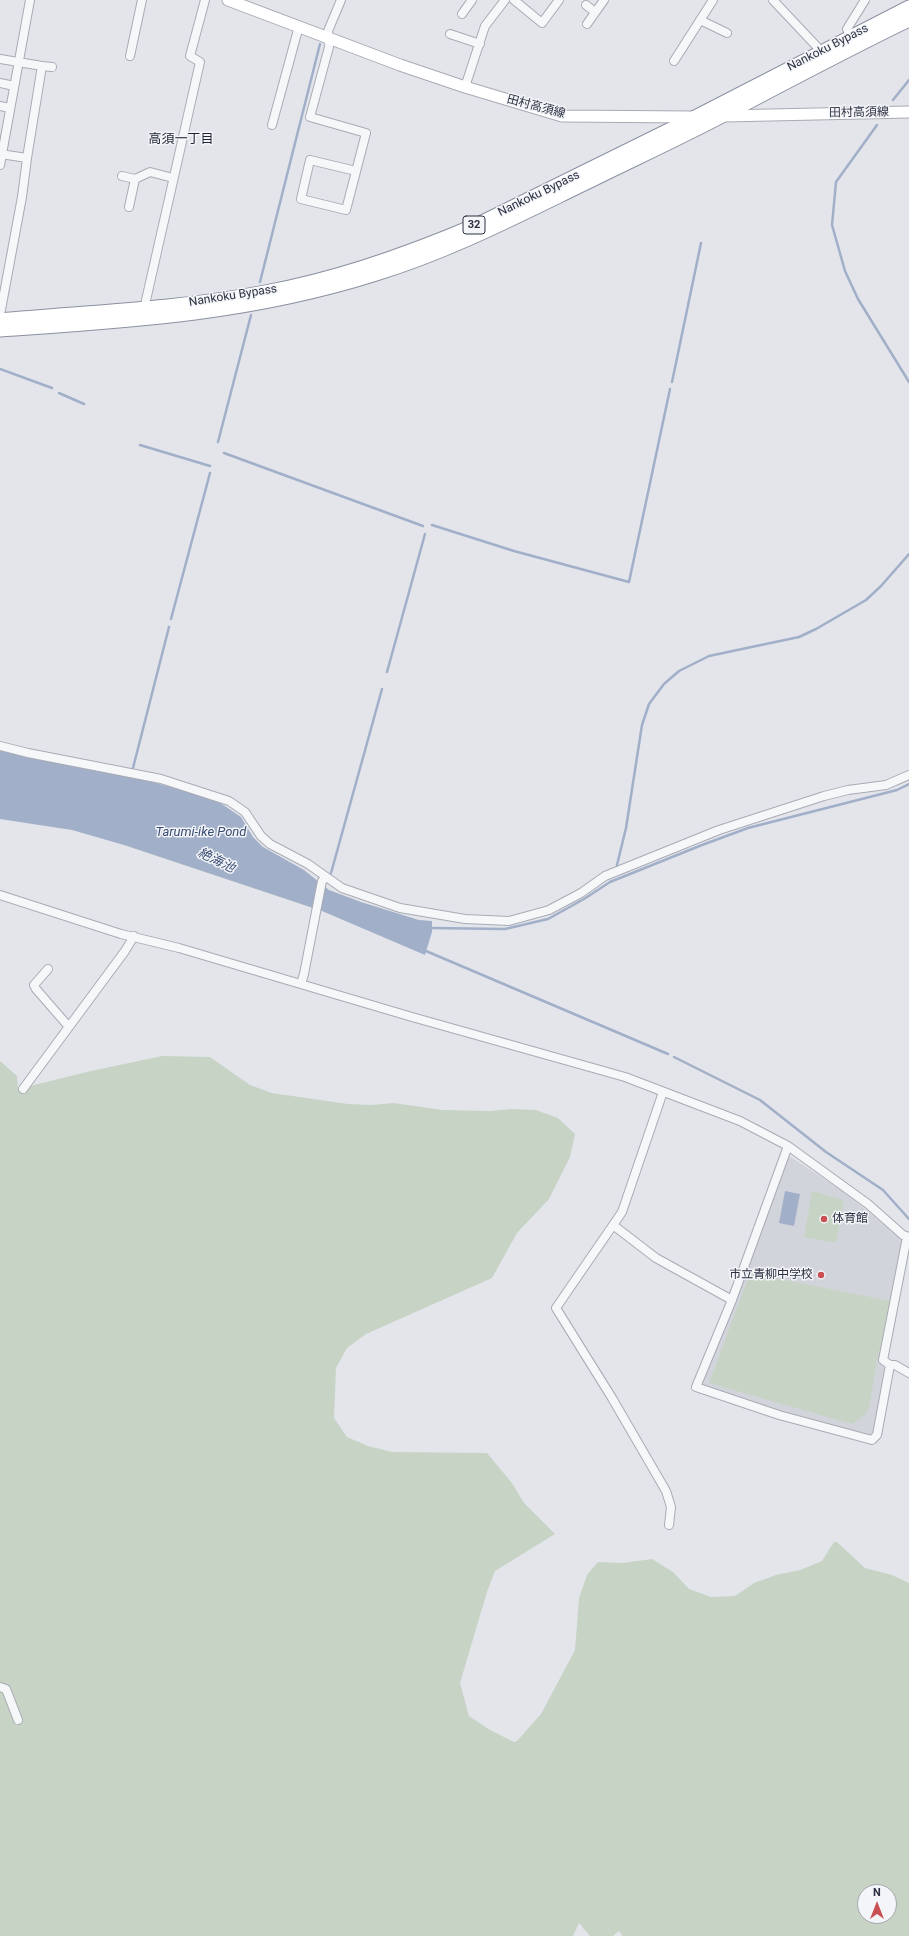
<!DOCTYPE html>
<html>
<head>
<meta charset="utf-8">
<style>
	body { margin:0 }
	#map { position:relative; width:909px; height:1936px; overflow:hidden; background:#e3e5eb; font-family:Roboto,sans-serif }
	canvas { display:block }
	.north { position:absolute; left:857px; top:1884px; width:40px; height:40px; box-sizing:border-box; background:#f3f5f8; border:1px solid #a3a7af; border-radius:50%; rotate:0deg; font-size:11px; font-weight:700; line-height:16px; text-align:center; color:#2c3142 }
	.north::after { content:''; display:block; margin:auto; width:14px; height:18px; background:#c85054; clip-path:polygon(50% 0,100% 100%,50% 72%,0 100%) }
</style>
</head>
<body>
<div id="map">
<canvas width="909" height="1936"></canvas>
<div class="north">N</div>
</div>
<script>
const g = document.querySelector('canvas').getContext('2d');
g.lineJoin = 'round';
function paint(path, color) { g.fillStyle = color; g.fill(path, 'evenodd'); }
function trace(path, color, width, dash) { g.strokeStyle = color; g.lineWidth = width; g.lineCap = dash ? 'butt' : 'round'; g.setLineDash(dash || []); g.stroke(path); }
function label(font, color, halo, rows, align = 'center') {
  g.font = font + ' Roboto,"Noto Sans JP",sans-serif'; g.lineWidth = 3; g.setLineDash([]); g.textBaseline = 'middle'; g.strokeStyle = halo; g.fillStyle = color; for (const [text, x, y, turn = 0] of rows) {
    g.save(); g.translate(x, y); g.rotate((+turn || 0) * Math.PI / 180); g.textAlign = isNaN(turn) ? turn : align; if (halo) g.strokeText(text, 0, 0); g.fillText(text, 0, 0); g.restore();
  }
}
paint(new Path2D(`
	M791 1157 848 1195 903 1241 880 1361 887 1373 874 1434 871 1437 796 1417 703 1388 701 1384 786 1158Z`), '#d2d4dc');
paint(new Path2D(`
	M162 1056 210 1057 250 1085 272 1093 348 1104 371 1105 394 1103 442 1110 490 1111 512 1109 536 1110 558 1118 575 1134 570 1157 549 1199 517 1233 492 1278 366 1334 347 1348 336 1368 334 1418 347 1437 368 1446 392 1452 487 1453 512 1483 524 1503 555 1534 495 1571 487 1592 460 1683 469 1716 490 1730 514 1742 517 1741 541 1714 575 1650 579 1598 587 1575 598 1562 623 1563 652 1559 673 1572 689 1589 711 1597 735 1596 754 1583 776 1575 800 1570 822 1561 834 1542H837L865 1568 892 1575 909 1583V1936H623L619 1931 613 1936H590L579 1923 573 1936H0V1061L17 1076 18 1089 91 1071ZM865 1892H889V1916H865Z
	M812 1191 844 1200 836 1243 804 1237Z
	M750 1273 891 1301 877 1361 869 1409 864 1416 852 1424 709 1383Z`), '#c7d4c5');
paint(new Path2D(`
	M0 750 42 760 135 777 216 800 241 817 253 837 263 847 304 870 329 890 361 902 419 920 432 921V932L425 955 322 911 124 845 72 830 0 819Z
	M785 1191 800 1194 794 1226 779 1223Z`), '#a1afc8');
trace(new Path2D(`
	M893 100 909 80
	M877 125 836 182 832 225 845 271 858 299 909 382
	M260 282 320 44
	M0 369 52 388
	M672 382 701 243
	M59 393 84 404
	M218 442 251 315
	M140 445 210 466
	M224 453 423 526
	M432 525 514 551 629 582 670 389
	M171 619 210 473
	M387 672 425 534
	M133 768 169 627
	M617 865 626 828 642 725 649 704 664 684 679 671 709 656 799 637 816 629 866 600 881 586 909 554
	M331 873 382 689
	M430 928 505 929 548 919 584 899 610 882 702 845 748 828 897 790 909 784
	M426 951 668 1054
	M674 1057 760 1100 826 1152 883 1190 909 1219`), '#a1afc8', 2.5);
const minor = new Path2D(`
	M341 0 328 31 329 47 310 117 366 133 346 210 301 199 310 160 356 171
	M514 0 542 23 559 0
	M773 0 821 51
	M586 5 595 12
	M462 14 472 0
	M700 20 727 33
	M587 24 604 0
	M450 34 480 44
	M850 36 847 29 865 0
	M130 56 142 0
	M0 59 42 66 27 158 22 197 0 315
	M674 61 713 0
	M42 66 52 67
	M0 83 14 86
	M465 87 485 26 505 0
	M0 106 10 108
	M272 125 299 26
	M0 154 27 158
	M0 165 30 0
	M122 176 135 179
	M129 207 135 179 150 172 173 178
	M144 309 200 62 190 56 205 0
	M0 746 28 753 161 779 229 801 245 812 261 836 270 844 308 864 342 888 400 908 465 919 509 921 549 910 581 893 605 876 719 830 824 796 848 790 886 785 909 775
	M0 895 121 934 179 948 412 1017 625 1077 740 1121 788 1146 868 1204 903 1235 909 1237
	M48 969 34 985 36 989 69 1027
	M301 984 304 974 322 881 325 878
	M23 1089 125 951 134 936
	M663 1092 622 1212 556 1308 612 1398 666 1491 671 1507 669 1525
	M788 1146 732 1300 696 1387 779 1415 872 1440 877 1435 890 1365
	M613 1225 656 1258 732 1300
	M909 1240 906 1242 883 1360 890 1365H895L909 1373
	M0 1687 6 1689 18 1720`);
const secondary = new Path2D(`
	M228 0 400 65 465 87 562 116 692 117
	M724 116 909 112`);
const trunk = new Path2D(`
	M0 320C88 312 177 309 265 292 338 279 410 253 478 224L695 117 909 7
	M0 330C130 321 250 314 376 274 448 252 514 218 582 185 630 161 679 139 726 114 787 82 847 50 909 20`);
trace(minor, '#a8abb5', 10);
trace(secondary, '#a8abb5', 13);
trace(trunk, '#8b91a1', 15);
trace(minor, '#f6f7f9', 8);
trace(secondary, '#fff', 11);
trace(trunk, '#fff', 13);
for (const [x, y, r, color] of [
	[824,1219,4,"#c85054"],
	[821,1275,4,"#c85054"]
]) { const dot = new Path2D(); dot.arc(x, y, r, 0, 2 * Math.PI); g.fillStyle = color; g.fill(dot); trace(dot, '#f3f5f8', 1.5); }
for (const [x, y, w] of [
	[474,225,22]
]) { const box = new Path2D(); box.roundRect(x - w / 2, y - 9, w, 18, 3); g.fillStyle = '#f3f5f8'; g.fill(box); trace(box, '#2c3142', 1); }
label('bold 11px', '#2c3142', null, [
	["32",474,225]
]);
label('12px', '#2c3142', '#f3f5f8', [
	["Nankoku Bypass",828,48,-27],
	["田村高須線",536,107,15],
	["田村高須線",859,113,-1],
	["Nankoku Bypass",539,194,-26],
	["Nankoku Bypass",233,296,-9]
]);
label('12px', '#2c3142', '#f3f5f8', [
	["体育館",832,1219],
	["市立青柳中学校",813,1275,"right"]
], 'left');
label('13px', '#1e2333', '#f3f5f8', [
	["高須一丁目",181,140]
]);
label('italic 13px', '#384c74', '#f3f5f8', [
	["Tarumi-ike Pond",201,833],
	["絶海池",216,861,26]
]);
</script>
</body>
</html>
